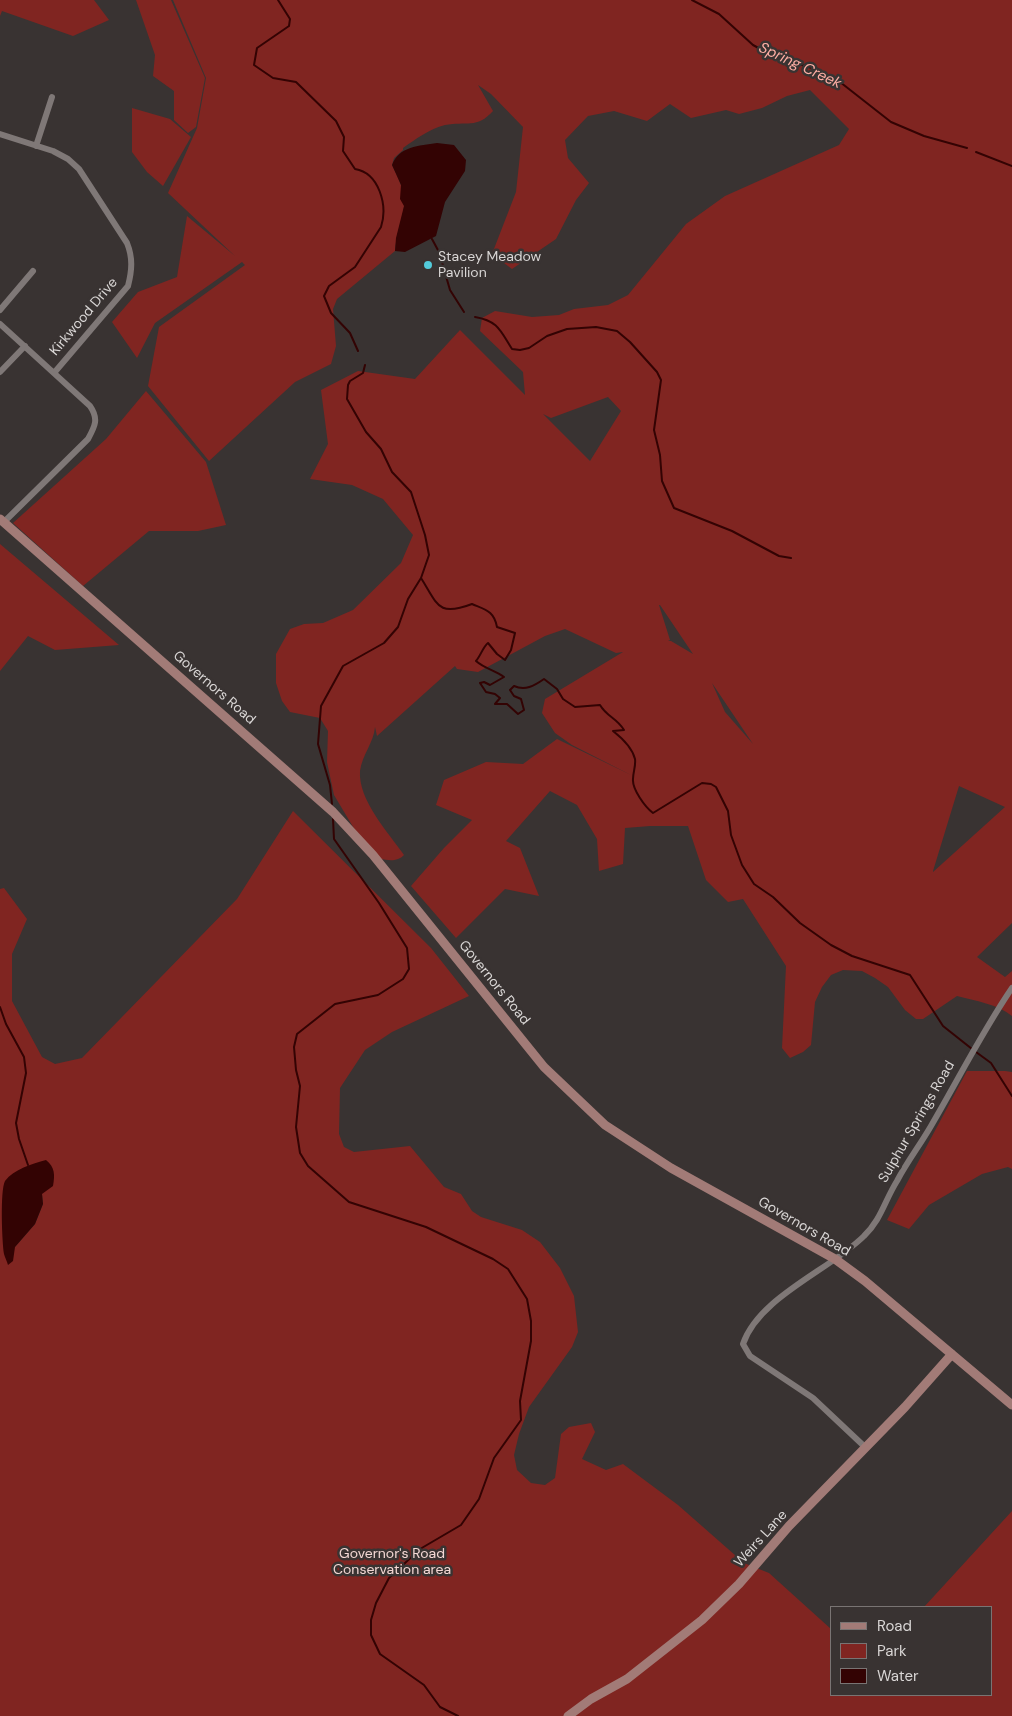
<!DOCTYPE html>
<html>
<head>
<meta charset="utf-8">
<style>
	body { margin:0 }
	#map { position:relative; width:1012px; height:1716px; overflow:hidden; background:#393332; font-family:"DM Sans",sans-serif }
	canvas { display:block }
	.legend { position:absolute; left:830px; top:1606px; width:162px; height:90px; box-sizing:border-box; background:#393332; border:1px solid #797473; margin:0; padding:6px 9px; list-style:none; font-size:15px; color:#d9d6d5 }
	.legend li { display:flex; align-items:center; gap:10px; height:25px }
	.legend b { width:25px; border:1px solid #797473 }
</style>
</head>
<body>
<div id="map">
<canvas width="1012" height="1716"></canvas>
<ul class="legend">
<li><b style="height:6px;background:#a27b77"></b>Road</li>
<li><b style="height:14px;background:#802521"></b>Park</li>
<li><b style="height:14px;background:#330303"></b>Water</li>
</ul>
</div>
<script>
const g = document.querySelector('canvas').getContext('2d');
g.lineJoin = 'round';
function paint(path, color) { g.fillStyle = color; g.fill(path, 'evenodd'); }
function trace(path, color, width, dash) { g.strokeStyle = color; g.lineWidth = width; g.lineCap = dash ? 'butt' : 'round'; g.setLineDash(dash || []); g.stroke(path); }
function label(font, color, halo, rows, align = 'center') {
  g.font = font + ' "DM Sans",sans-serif'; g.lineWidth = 5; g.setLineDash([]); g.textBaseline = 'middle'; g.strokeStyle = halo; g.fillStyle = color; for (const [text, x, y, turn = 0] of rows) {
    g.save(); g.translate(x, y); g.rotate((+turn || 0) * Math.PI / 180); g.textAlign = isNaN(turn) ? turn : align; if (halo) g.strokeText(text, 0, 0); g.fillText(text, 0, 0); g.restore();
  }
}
paint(new Path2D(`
	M0 0H94L109 20 73 36 2 11 0 16Z
	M136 0H171L205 78 196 127 188 133 174 120V91L153 76 155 55Z
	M173 0H1012V923L977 957 1005 977 1012 971V1016C998 1004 975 1001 957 996L923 1019H916L905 1010 888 987 875 978 862 971 843 970 831 975 822 987 815 1002 811 1045 803 1052 790 1058 782 1048 786 966 743 899 728 902 706 880 688 826H650L625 828 623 864 599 871 597 839 577 805 550 791 506 841 520 848 539 896 505 889 456 938 411 886 444 848 472 820 436 805 444 780 486 762 523 764 557 739 631 775 572 745 555 733 542 713 545 699 623 652 616 653 565 629 545 636 478 672 457 669 455 666 377 736 375 727C374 742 362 755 360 771 358 800 388 832 404 855 396 864 382 859 371 857L334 795 327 762 328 731 320 718 290 712 282 701 276 683V654L290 629 304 624 323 623 353 610 401 563 413 535 383 499 352 485 310 479 328 444 321 390 358 371 415 379 460 330 525 395 523 372 480 331 482 318 495 311 532 317 559 315 574 309 608 305 628 295 686 224 725 196 839 145 849 129 810 90 787 96 762 108 739 114 726 110 691 118 670 104 647 121 614 111 588 116 565 140 568 158 589 183 576 200 556 239 512 269 492 254 516 192 523 127 491 94 478 85 493 111C477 129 466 121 445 125 429 129 416 139 403 148V150L394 158 392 165C398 178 406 192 404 207 402 222 396 235 395 251L337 299 333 309 336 346 331 364 295 382 209 461 148 386 159 327 245 265 242 262 155 323 137 358 112 322 138 292 177 277 187 216 235 256 168 193 197 128 206 78ZM608 397 621 411 590 461 543 414 551 418ZM659 605H660L693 654 671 641H668L670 640ZM712 683 753 744 725 712ZM959 786 1005 807 933 872V871Z
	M132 108 170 119 191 137 163 186 147 172 132 152Z
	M146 391 206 462 226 525 198 531H149L83 586 13 523 106 439Z
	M0 544 119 645 55 650 28 636 0 671Z
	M293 811 431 948 469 996 392 1032 365 1050 340 1088 339 1134 344 1147 354 1152 410 1146 444 1187 461 1194 472 1211 481 1217 522 1230 540 1242 560 1268 574 1296 578 1332 572 1347 529 1407 519 1434 514 1455 517 1470 531 1483 545 1485 555 1478 561 1434 569 1427 591 1423 595 1432 582 1459 606 1470 623 1464 678 1505 744 1563 769 1573 831 1629V1695H991V1607H924L1012 1511V1716H0V889L4 888 27 919 12 954V1001L42 1057 55 1064 82 1058 237 899ZM46 1161 42 1194 43 1204 35 1224 15 1247Z
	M967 1071H1005L1012 1072V1169L1008 1167 982 1174 929 1205 909 1229 887 1220Z`), '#802521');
paint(new Path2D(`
	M437 143 454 145 466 160 465 171 445 202 436 236 405 252 395 251 396 238 404 206 400 199 401 185 392 165C399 146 419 146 437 143Z
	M46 1160C55 1167 55 1175 53 1186L42 1194 43 1204 35 1224 15 1247 13 1261 8 1265C7 1261 5 1258 4 1254 2 1242 0 1190 5 1181 14 1169 32 1164 46 1160Z`), '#330303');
trace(new Path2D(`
	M278 0 290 19 289 26 257 48 254 65 273 78 296 82 336 121 344 137 343 151 355 169C379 173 388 205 381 227L355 267 329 286 324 296 331 313 350 333 358 351
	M692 0 719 14 753 45 775 57 812 68 840 82 891 122 924 136 967 148
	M976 152 1012 166
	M432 239 439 252 450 290 464 312
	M475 317C498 321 500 330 512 349L520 350 529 348 547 336 567 329 596 327 617 331 630 342 657 372 661 380 654 430 660 455 662 481 674 508 732 531 779 556 791 558
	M421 578C438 605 438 617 472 604 486 610 494 611 497 627L515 633 511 650 505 660 497 654 488 643C483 647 481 655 476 661 485 669 495 670 504 677L490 685 484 682 480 683 486 692 495 694 500 698 495 704H507L518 714 524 710 521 699 514 696 510 690 514 686C525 691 534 686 544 679L557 689 563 699 575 707 600 705C607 717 617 718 624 730L613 731C622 738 632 747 635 759 636 766 633 772 633 779 632 789 645 807 653 813L702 783 711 784 716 787 728 811 731 835 742 865 754 884 773 897 800 923 831 945 852 956 910 975 943 1026 972 1049
	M332 804 330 785 318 744 321 706 343 666 384 643 398 627 408 599 421 578 429 555 425 535 411 492 392 472 381 449 366 432 347 399 348 385 350 381 363 373 365 365
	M333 819 334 839 379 903 407 948 409 969 403 979 378 995 335 1004 297 1034 294 1047 296 1070 300 1086 296 1127 300 1153 308 1166 349 1202 426 1227 493 1259 508 1269 527 1299 531 1321V1341L520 1401 521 1420 494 1458 479 1499 461 1525 420 1549 389 1578 376 1603 371 1620V1635L380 1654 424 1685 440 1707 458 1716
	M0 1007 6 1024 24 1057 26 1073 16 1123 19 1139 28 1165
	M976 1052 991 1063 1012 1096`), '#330303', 2);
trace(new Path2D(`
	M0 134 53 151 68 159 79 169 127 243C133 258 132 270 128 286L54 373
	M36 146 52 97
	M0 310 33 271
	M0 324 90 406C99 419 95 426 88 439L4 522
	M0 372 25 346
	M865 1447 813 1398 750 1356 743 1344C759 1297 830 1270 864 1236 881 1220 885 1200 897 1181 907 1162 920 1145 931 1126 958 1080 982 1032 1012 988`), '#7f7877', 6);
trace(new Path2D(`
	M0 519 333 812 373 855 544 1067 605 1125 671 1168 835 1259 865 1281 1012 1405
	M568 1716 591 1699 627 1679 702 1620 739 1584 789 1526 905 1407 952 1354`), '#a27b77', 9);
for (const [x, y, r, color] of [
	[428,265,5,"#53cbda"]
]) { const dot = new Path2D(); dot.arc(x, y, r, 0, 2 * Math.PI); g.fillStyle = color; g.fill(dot); trace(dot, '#393332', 2); }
label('14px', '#d9d6d5', '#393332', [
	["Stacey Meadow",438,257],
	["Pavilion",438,273]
], 'left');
label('14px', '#d9d6d5', '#393332', [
	["Kirkwood Drive",84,317,-50],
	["Governors Road",214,688,41],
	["Governors Road",494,983,51],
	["Sulphur Springs Road",917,1122,-60],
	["Governors Road",804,1227,30],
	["Weirs Lane",761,1539,-48]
]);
label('14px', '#f4d8d4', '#393332', [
	["Governor's Road",392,1554],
	["Conservation area",392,1570]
]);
label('italic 15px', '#feaea4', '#393332', [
	["Spring Creek",800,66,25]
]);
</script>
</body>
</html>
